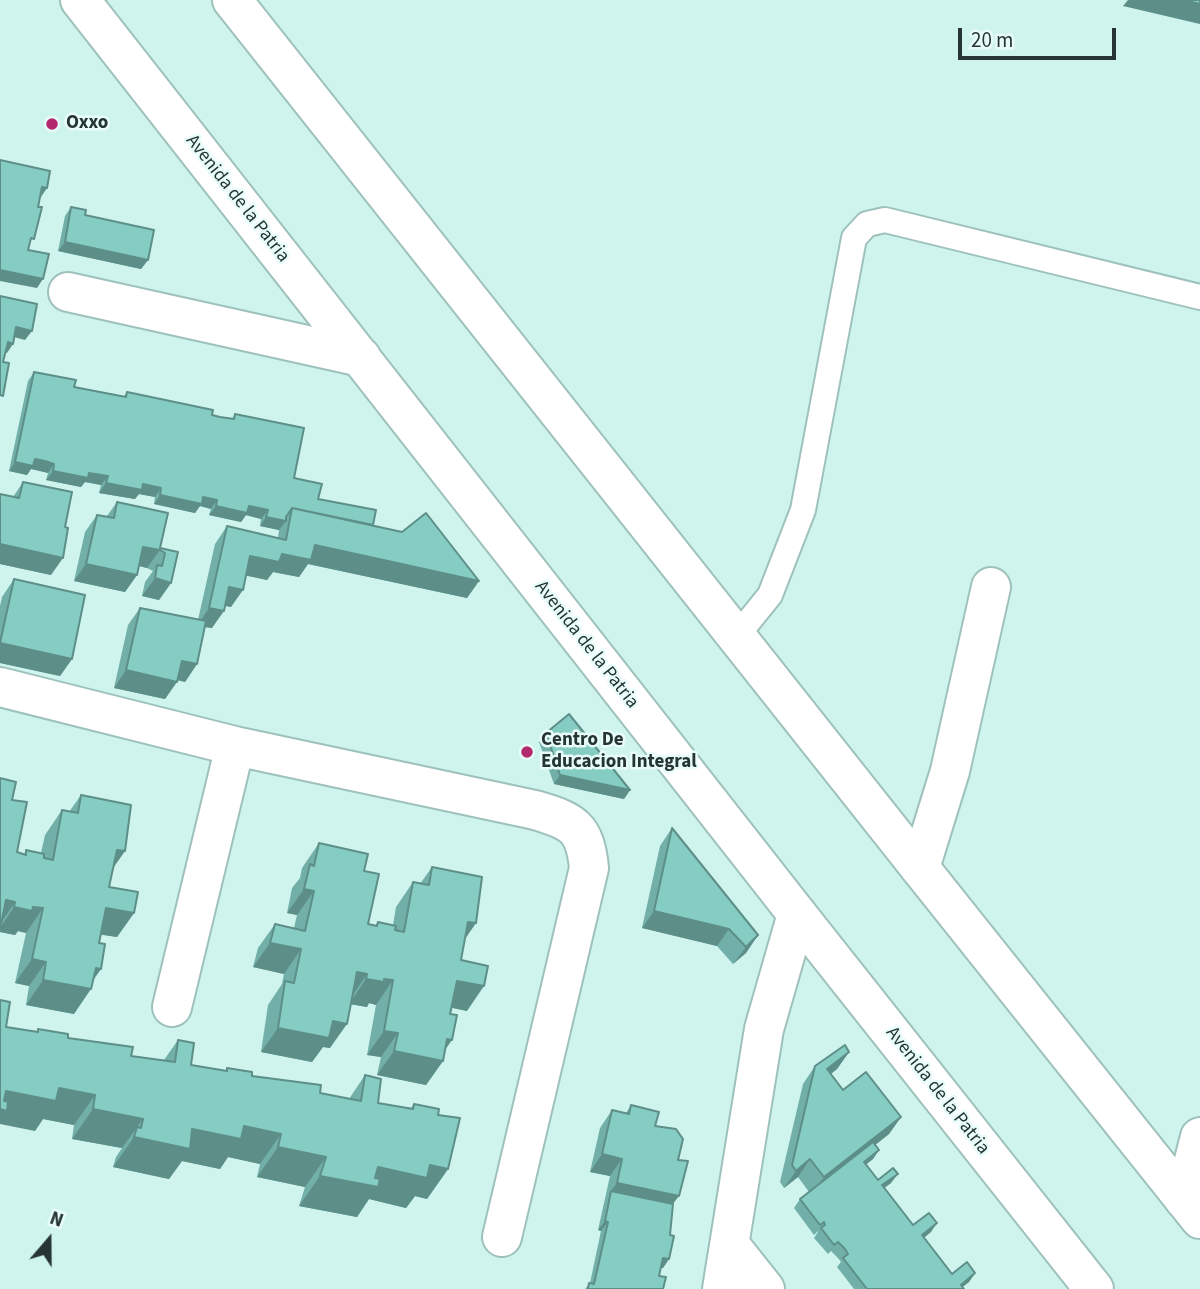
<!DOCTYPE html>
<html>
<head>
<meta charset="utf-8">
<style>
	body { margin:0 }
	#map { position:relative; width:1200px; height:1289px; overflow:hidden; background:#cff4ee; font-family:"Source Sans 3",sans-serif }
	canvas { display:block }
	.north { position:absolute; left:14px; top:1205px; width:70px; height:70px; -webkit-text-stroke:5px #e8fdfa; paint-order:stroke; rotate:20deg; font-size:19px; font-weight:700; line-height:28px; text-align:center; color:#263533 }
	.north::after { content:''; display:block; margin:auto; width:24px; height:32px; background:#263533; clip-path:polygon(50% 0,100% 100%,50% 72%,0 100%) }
	.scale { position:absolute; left:958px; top:28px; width:158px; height:32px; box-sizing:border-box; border:4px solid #263533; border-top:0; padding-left:9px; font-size:21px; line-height:24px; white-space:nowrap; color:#263533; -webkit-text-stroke:5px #e8fdfa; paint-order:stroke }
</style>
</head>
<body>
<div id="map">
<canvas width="1200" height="1289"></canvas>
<div class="north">N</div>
<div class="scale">20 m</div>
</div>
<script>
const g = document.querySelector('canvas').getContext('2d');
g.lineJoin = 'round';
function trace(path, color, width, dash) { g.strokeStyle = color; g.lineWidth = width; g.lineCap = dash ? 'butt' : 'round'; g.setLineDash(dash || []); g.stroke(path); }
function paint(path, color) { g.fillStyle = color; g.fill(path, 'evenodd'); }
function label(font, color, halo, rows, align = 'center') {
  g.font = font + ' "Source Sans 3",sans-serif'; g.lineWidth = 5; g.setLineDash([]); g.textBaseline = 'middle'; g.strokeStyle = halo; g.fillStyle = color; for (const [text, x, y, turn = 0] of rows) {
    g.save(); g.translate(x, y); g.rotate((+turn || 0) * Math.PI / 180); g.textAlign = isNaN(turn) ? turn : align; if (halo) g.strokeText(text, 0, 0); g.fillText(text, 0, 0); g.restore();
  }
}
const lane = new Path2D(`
	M736 637 770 595 803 510 854 238 867 224 885 220 1200 297`);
const street = new Path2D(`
	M68 292 361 357
	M0 687 235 746 535 810C573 821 585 827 589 868L502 1237
	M920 868 950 771 991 587
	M172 1007 235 746
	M1184 1199 1200 1137
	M730 1245 765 1289
	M722 1289 764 1029 797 914`);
const primary = new Path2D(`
	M80 0 797 914 1094 1289
	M232 0 920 868 1200 1219`);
trace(lane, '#9ec1bc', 28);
trace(street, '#9ec1bc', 42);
trace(primary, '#9ec1bc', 42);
trace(lane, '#fff', 24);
trace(street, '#fff', 38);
trace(primary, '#fff', 38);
paint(new Path2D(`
	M71 207 148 260 141 269 58 251 65 216Z
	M34 372 74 387 124 396 127 392 212 415 232 419 235 414 294 478 318 499 373 525 479 581 467 598 308 564 299 577 273 572 267 580 246 575 231 607 225 606 212 628 205 627 197 664 185 682 178 680 165 699 114 688 128 625 140 608 198 620 215 544 227 526 278 538 279 530 260 526 261 519 253 517 246 515 241 522 209 515 211 509 200 506 195 513 154 504 155 497 139 494 135 499 99 493 101 485 85 482 81 487 46 480 48 473 38 470 31 469 27 475 9 471 28 381Z
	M23 482 51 575 0 564V494L13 497Z
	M117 502 160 548 178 552 171 583 159 600 142 596 145 582 153 571 147 568 139 566 137 575 125 592 74 581 85 532 97 515 107 516Z
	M14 579 72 659 60 676 0 663V606L2 597Z
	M546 733 630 790 624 799 554 784 539 742Z
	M81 795 125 851 113 868 109 887 134 913 117 937 100 934 99 943 101 969 94 979 74 1014 26 1005 29 986 15 983 26 933 18 931 15 935 0 932 12 800 17 852 24 854 26 850 41 853 45 835 62 810 69 812Z
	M672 828 758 935 746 953 733 964 717 946 642 928 660 846Z
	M319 843 364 871 368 924 375 926 378 922 393 925 396 907 413 882 420 884 432 867 476 923 465 939 461 960 467 1011 452 1008 443 1061 426 1085 377 1075 381 1057 367 1055 376 1005 369 1003 367 1007 351 1004 330 1048 323 1047 312 1062 261 1052 268 1005 282 984 284 974 253 967 258 948 275 924 294 928 297 915 287 913 292 888 300 878 302 868Z
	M6 1027 37 1032 38 1029 131 1056 164 1060 178 1040 191 1065 226 1071 227 1068 252 1076 320 1093 349 1099 365 1075 378 1103 411 1108 414 1104 438 1115 448 1169 427 1199 415 1196 406 1208 369 1199 357 1217 299 1206 305 1187 257 1177 260 1164 228 1157 220 1169 182 1161 169 1179 113 1167 116 1157 122 1148 72 1139 74 1125 43 1119 35 1131Z
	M849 1052 837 1069 831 1074 843 1090 901 1117 889 1134 875 1145 879 1150 873 1159 866 1164 878 1180 891 1183 884 1188 913 1225 931 1232 924 1238 952 1274 975 1273 969 1282 962 1287 964 1289H854L837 1267 841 1262 838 1258 831 1251 828 1254 814 1238 818 1232V1231L814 1235 794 1208 800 1199 809 1192 798 1177 784 1188 780 1182 803 1084 815 1066Z
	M631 1105 655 1126 678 1160 670 1235 669 1259 663 1268 660 1267 659 1276 663 1289H585L590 1283 601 1231 598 1230 610 1176 590 1172 600 1128 612 1110 626 1113Z`), '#72afa8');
paint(new Path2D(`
	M1128 0H1184L1200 4V24L1123 6Z
	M42 187 47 188 41 197Z
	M65 242 148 260 141 269 58 251Z
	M0 270 43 279 37 288 0 281Z
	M16 327 32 331 25 340 10 336Z
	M8 342 13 344 7 353 2 351Z
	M35 459 54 464 48 473 31 469 27 475 9 471 15 462Z
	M53 471 89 473 108 476 101 485 85 482 81 487 46 480Z
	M106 483 143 484 161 488 155 497 139 494 135 499 99 493Z
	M160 495 203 497 217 500 211 509 200 506 195 513 154 504Z
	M216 506H249L268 510 261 519 246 515 241 522 209 515Z
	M266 517 286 521 279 530 260 526Z
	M0 544 63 558 51 575 0 564Z
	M315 545 479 581 467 598 308 564 299 577 273 572 267 580 238 574 250 556 282 554Z
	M143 547 160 550 147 568 131 564Z
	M86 564 137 575 125 592 74 581Z
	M155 578 171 583 159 600 142 596Z
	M229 587 243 590 231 607 217 604Z
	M209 608 224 611 212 628 197 626Z
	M0 643 72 659 60 676 0 663Z
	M182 661 197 664 185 682 169 678Z
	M126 670 177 682 165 699 114 688Z
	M560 775 630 790 624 799 554 784Z
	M117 850 125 851 108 875Z
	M304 889 314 891 297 915 287 913Z
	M6 900 15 902 0 924Z
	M14 907H33L43 908 26 933 18 931 15 935 0 932V928Z
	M106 908 134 913 117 937 89 933Z
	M654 911 729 929 717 946 642 928Z
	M468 922 476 923 459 947Z
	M758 935 746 953 733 964 746 947Z
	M270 943 301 949 284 974 253 967Z
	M32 959 46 962 29 986 15 983Z
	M96 968 101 969 87 988 91 989 74 1014 26 1005 43 980Z
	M357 972 367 974 350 999Z
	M366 979H384L393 980 376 1005 369 1003 367 1007 349 1004Z
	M457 981 484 986 467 1011 440 1005Z
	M333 1021 347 1024 330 1048 323 1047 312 1062 261 1052 278 1028Z
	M384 1031 398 1033 381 1057 367 1055Z
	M447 1039 452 1040 438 1060 443 1061 426 1085 377 1075 394 1051Z
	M849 1052 837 1069 815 1086 827 1069Z
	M59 1088 95 1095 74 1125 43 1119 35 1131 0 1124V1099L6 1091Z
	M93 1109 143 1119 122 1148 72 1139Z
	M901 1117 889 1134 812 1195 824 1177Z
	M244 1126 281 1134 260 1164 228 1157 220 1169 182 1161 169 1179 113 1167 134 1137 192 1129Z
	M278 1147 326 1157 305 1187 257 1177Z
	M879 1150 873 1159 858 1171 864 1162Z
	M602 1154 622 1159 610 1176 590 1172Z
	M810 1159 798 1177 784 1188 796 1171Z
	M430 1165 448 1169 427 1199 415 1196 406 1208 369 1199 357 1217 299 1206 320 1176 378 1167Z
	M898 1174 891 1183 876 1194 882 1185Z
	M617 1183 679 1196 666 1213 611 1191Z
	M605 1221 608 1222 601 1231 598 1230Z
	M937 1223 931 1232 915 1244 922 1235Z
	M663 1258 669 1259 663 1268 657 1267Z
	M975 1273 969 1282 960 1289 961 1285Z`), '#5d8f88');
const building = new Path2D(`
	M1184 0H1200V4Z
	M0 160 50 171 47 188 42 187 38 207H42L34 239 31 238 28 250 49 254 43 279 0 270Z
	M71 207 86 210 85 215 154 230 148 260 65 242Z
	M0 296 37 304 32 331 16 327 13 344 8 342 3 362 9 363 3 396 0 395Z
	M34 372 76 380 74 387 126 397 127 392 213 410 212 415 220 417 234 419 235 414 304 428 294 478 322 484 318 499 376 510 373 525 292 508 286 517V521L266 517 268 510 259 508 249 506 247 513 216 506 217 500 203 497 202 504 160 495 161 488 143 484 142 490 106 483 108 476 89 473 88 478 53 471 54 464 45 461 35 459 33 466 15 462Z
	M23 482 72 492 65 527 68 528 63 558 0 544V494L19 498Z
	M117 502 168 513 160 548 178 552 171 583 155 578 157 565 162 566 165 553 160 550 143 547 137 575 86 564 97 515 114 518Z
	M292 508 402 532 426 513 479 581 315 545 311 560 282 554 279 562 250 556 243 590 229 587 224 611 209 608 227 526 286 540Z
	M14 579 85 595 72 659 0 643Z
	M140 608 206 621 197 664 182 661 177 682 126 670Z
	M569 714 630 790 560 775 546 733Z
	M0 778 16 782 12 800 27 802 17 852 26 855V850L44 854V858L53 860 62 810 78 813 81 795 131 805 125 851 117 850 109 887 138 892 134 913 106 908 99 943 105 944 101 969 96 968 91 989 43 980 46 962 32 959 43 908 33 907 32 911 14 907 15 902 6 900 0 929Z
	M672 828 758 935 746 947 729 929 654 911Z
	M319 843 368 854 364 871 379 874 368 924 377 926 378 922 396 926 395 930 404 932 413 882 429 885 432 867 482 877 476 923 468 922 461 960 488 966 484 986 457 981 450 1014 457 1015 452 1040 447 1039 443 1061 394 1051 398 1033 384 1031 393 980 384 979V982L366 979 367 974 357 972 347 1024 333 1021 329 1038 278 1028 285 981 294 983 301 949 270 943 275 924 305 931 314 891 304 889 310 864 314 866Z
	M0 1000 10 1002 6 1027 38 1032V1029L68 1034V1038L133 1047 131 1056 175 1062 178 1040 194 1043 191 1065 227 1071V1068L252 1072V1076L321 1085 320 1093 361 1101 365 1075 381 1079 378 1103 413 1109 414 1104 439 1109 438 1115 460 1118 448 1169 430 1165 427 1178 378 1167 375 1178 380 1179 378 1187 320 1176 326 1157 278 1147 281 1134 244 1126 241 1139 192 1129 190 1149 134 1137 137 1127 141 1128 143 1119 93 1109 95 1095 59 1088 56 1101 6 1091 4 1101 8 1102 7 1111 0 1109Z
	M845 1045 849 1052 827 1069 843 1090 866 1072 901 1117 824 1177 810 1159 796 1171 792 1165 815 1066Z
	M631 1105 659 1112 655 1126 676 1129 683 1139 678 1160 688 1161 679 1196 617 1183 622 1159 602 1154 612 1110 629 1114Z
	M873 1142 879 1150 864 1162 878 1180 893 1168 898 1174 882 1185 913 1225 929 1213 937 1223 922 1235 952 1274 967 1262 975 1273 961 1285 964 1289H867L843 1258 848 1254 845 1249 838 1242 834 1245 821 1228 825 1225 824 1222 820 1225 800 1199Z
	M611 1191 673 1204 670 1235 674 1236 669 1259 663 1258 659 1276 666 1277 663 1289H588L589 1283 594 1284 608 1222 605 1221Z`);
paint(building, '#85ccc3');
trace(building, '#5d8f88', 2);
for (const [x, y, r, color] of [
	[52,124,7,"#b22a6d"],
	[527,752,7,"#b22a6d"]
]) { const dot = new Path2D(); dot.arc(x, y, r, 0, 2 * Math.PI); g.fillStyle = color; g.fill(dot); trace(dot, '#e8fdfa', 2.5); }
label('bold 19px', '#263533', '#e8fdfa', [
	["Oxxo",66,124],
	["Centro De",541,741],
	["Educacion Integral",541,763]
], 'left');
label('19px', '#263533', '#e8fdfa', [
	["Avenida de la Patria",237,199,52],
	["Avenida de la Patria",586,645,52],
	["Avenida de la Patria",937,1091,52]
]);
</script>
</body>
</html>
